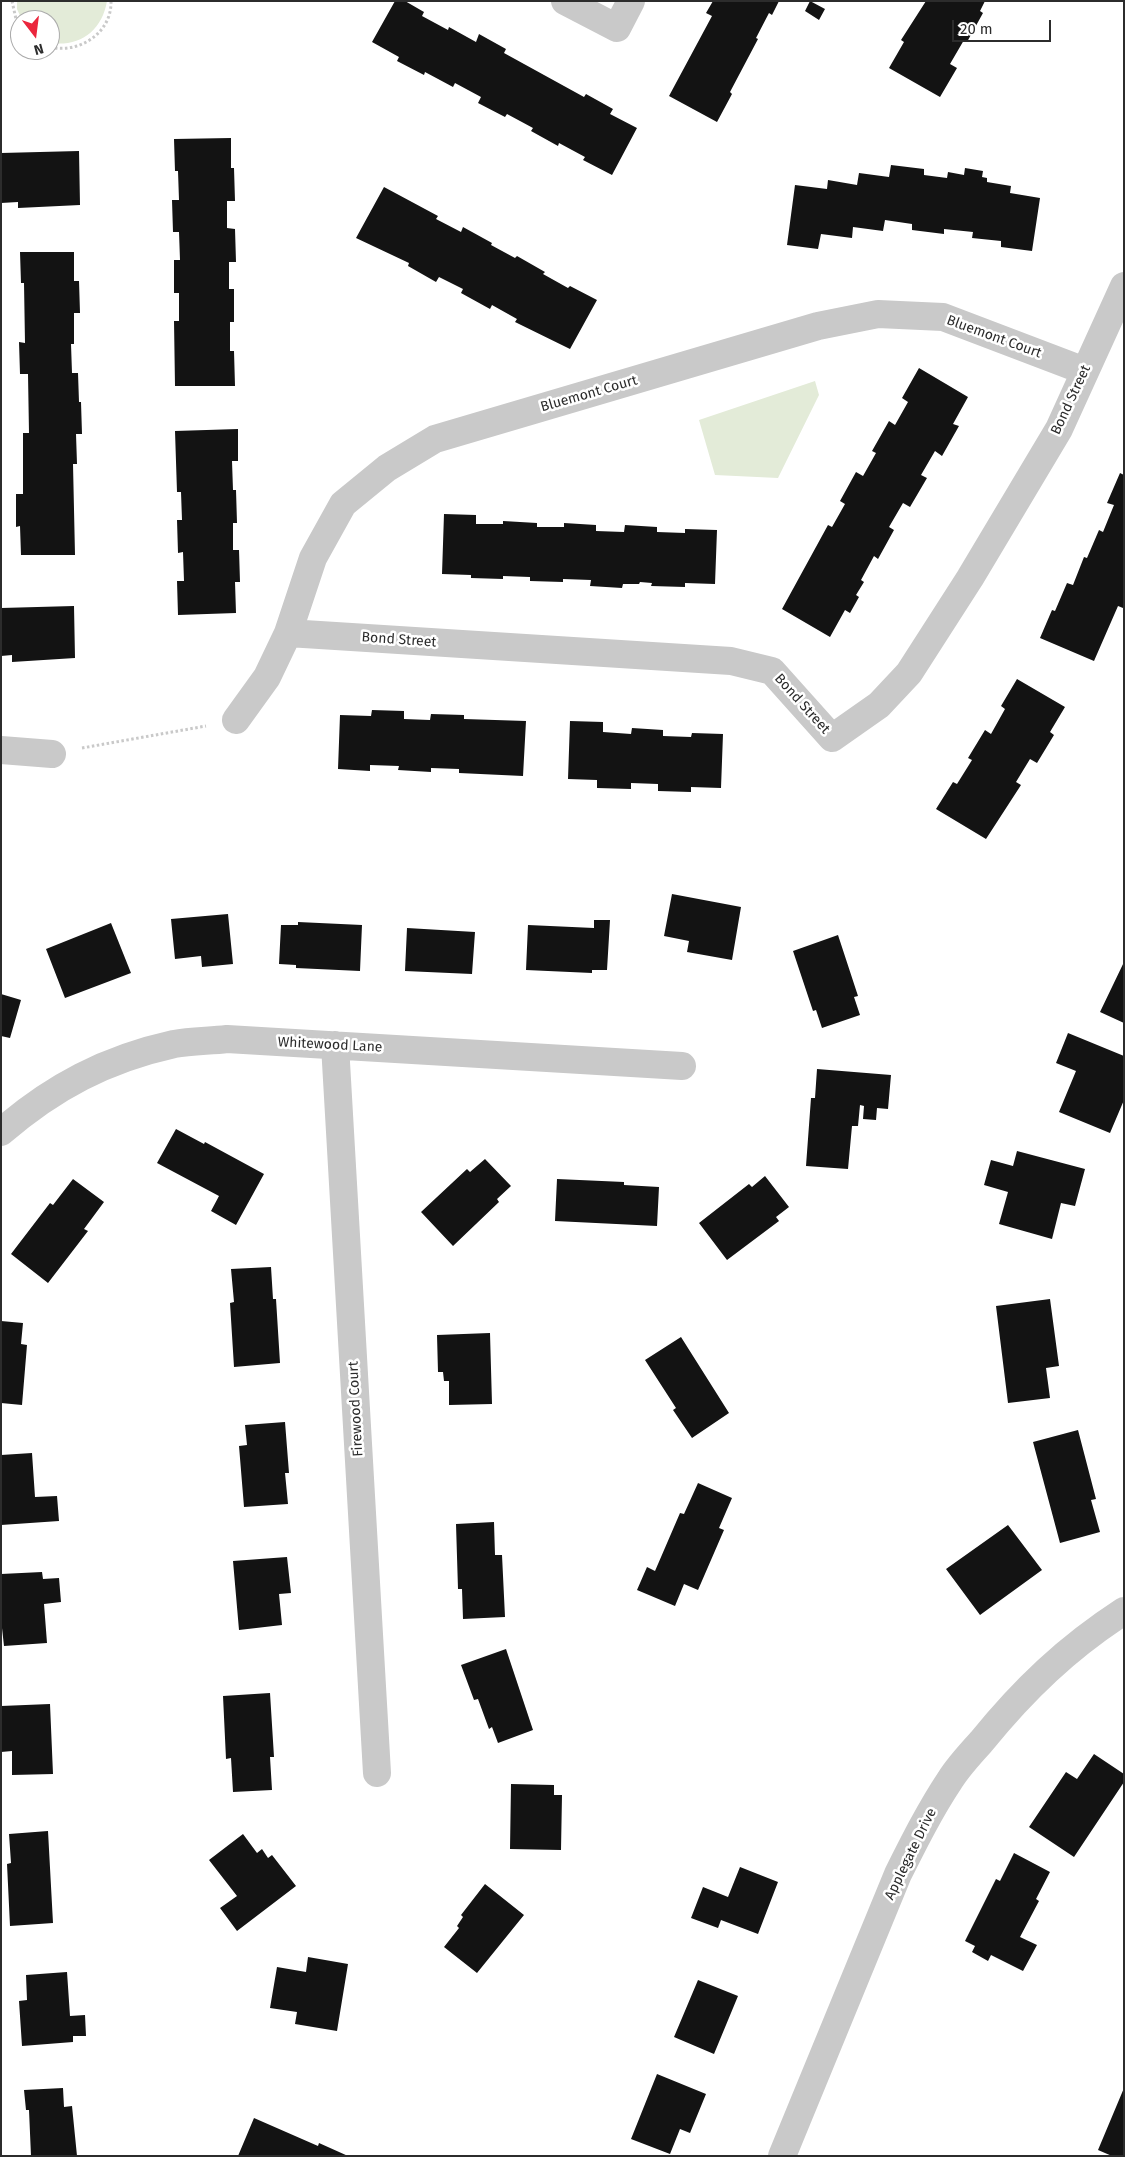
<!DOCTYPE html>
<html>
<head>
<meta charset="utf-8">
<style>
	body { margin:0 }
	#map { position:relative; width:1125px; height:2157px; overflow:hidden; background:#fff; font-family:"Fira Sans",sans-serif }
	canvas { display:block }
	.frame { position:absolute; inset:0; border:2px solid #2c2c2c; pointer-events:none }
	.north { position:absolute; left:10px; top:10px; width:50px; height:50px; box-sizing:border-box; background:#fff; border:1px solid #ababab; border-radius:50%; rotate:165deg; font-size:14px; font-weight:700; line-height:20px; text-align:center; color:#2c2c2c }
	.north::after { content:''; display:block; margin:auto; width:18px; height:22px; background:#eb263d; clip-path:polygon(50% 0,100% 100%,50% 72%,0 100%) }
	.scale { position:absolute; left:952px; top:20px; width:99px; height:22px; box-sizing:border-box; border:2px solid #2c2c2c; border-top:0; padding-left:6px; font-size:15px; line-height:18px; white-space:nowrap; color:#2c2c2c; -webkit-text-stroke:4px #fff; paint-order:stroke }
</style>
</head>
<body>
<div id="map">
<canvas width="1125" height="2157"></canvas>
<div class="frame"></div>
<div class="north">N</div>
<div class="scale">20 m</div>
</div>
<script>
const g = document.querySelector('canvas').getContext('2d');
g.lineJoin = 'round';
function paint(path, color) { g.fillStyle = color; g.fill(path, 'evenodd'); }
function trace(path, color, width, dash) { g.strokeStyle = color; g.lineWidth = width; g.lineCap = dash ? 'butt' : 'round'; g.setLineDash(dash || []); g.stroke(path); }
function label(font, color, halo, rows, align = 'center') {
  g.font = font + ' "Fira Sans",sans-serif'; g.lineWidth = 5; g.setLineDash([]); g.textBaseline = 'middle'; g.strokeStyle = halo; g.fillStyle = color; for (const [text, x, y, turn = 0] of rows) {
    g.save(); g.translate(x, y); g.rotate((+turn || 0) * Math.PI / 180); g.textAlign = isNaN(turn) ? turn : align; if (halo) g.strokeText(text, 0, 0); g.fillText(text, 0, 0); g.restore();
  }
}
paint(new Path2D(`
	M17 1H107C102 31 80 47 50 43V20H22L17 9Z
	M815 381 819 395 778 478 715 475 699 420Z`), '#e3ebd8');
paint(new Path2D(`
	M395 1H405L424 12 422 16 448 30 449 27 476 42 479 34 506 49 504 53 584 97 586 94 613 109 610 114 637 128 612 175 583 160 585 157 559 143 558 146 531 131 533 128 507 114 505 117 478 103 481 97 455 83 453 87 425 72 424 75 397 61 399 57 372 42Z
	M713 1H779L772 15 769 13 756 38 758 39 730 92 732 94 717 122 669 96 712 16 706 13Z
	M810 1 825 9 819 20 805 11Z
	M926 1H985L980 11 983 13 967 42 964 40 950 64 957 68 940 97 889 68 904 42 901 40Z
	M231 138V168H234L235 201H227V228L235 229 236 262H229V289H234V322H230V351H234L235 386H175L174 321H179V293H174V260H180L179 232H173L172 200H179L178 171H175L174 139Z
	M79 151 80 205 18 208V202L1 203V153Z
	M891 165 924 169V175L947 178 948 172 964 175 965 168 983 171 982 177 987 178V182L1011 186 1010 193 1040 198 1032 251 1001 247V241L972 238 973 232 944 229V234L912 230V224L885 220 883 231 853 227 852 238 821 234 818 249 787 245 795 185 827 189 828 180 857 185 859 173 889 177Z
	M384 187 438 216 436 219 461 232 463 227 492 243 491 245 515 258 517 256 545 272 543 274 568 288 570 286 597 300 570 349 515 322 517 319 492 305 490 309 461 293 463 289 439 277 436 282 408 266 409 263 356 238Z
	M20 252H74V281H79L80 313H74V344H71L72 373H78L79 402H81L82 434H76L77 464H73L75 555H21L20 526 16 527V494H23V433H29L28 374H20L19 342 25 343 24 283H21Z
	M919 368 968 397 953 424 959 426 942 456 935 451 921 475 927 478 910 507 903 503 889 527 894 530 878 559 874 556 861 580 864 582 856 595 859 597 850 613 845 610 830 637 782 609 828 525 832 527 845 504 840 501 856 472 863 476 876 453 872 451 889 421 895 425 908 402 902 398Z
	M238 429V461H232L233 490H236L237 523H233V550H239L240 582H235L236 613 178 615 177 581H184L183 552 178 553 177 520H182L181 492H177L175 431Z
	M1120 473 1124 475V605L1123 608 1118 606 1094 661 1040 638 1052 610 1055 611 1067 583 1073 585 1084 557 1087 558 1099 530 1103 532 1114 505 1107 503Z
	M444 514 476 515V524H503V521L537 523V527H564V523L596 525V531L624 532 625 525 657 527V532L685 533V529L717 530 715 584 685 583V587L651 586 652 583 640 582 639 584H623L622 588 590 586 591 580 563 579V582L530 581V577L503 576V579L471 578V575L442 574Z
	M74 606 75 658 12 662V655L1 656V608Z
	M1017 679 1065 707 1050 732 1054 735 1037 763 1030 759 1016 782 1021 785 986 839 936 809 953 782 957 784 972 760 968 758 985 730 991 734 1005 709 1001 706Z
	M372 710 404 711V719L430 720 431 714 464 715V719L526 721 523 776 459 773V769L431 768V772L398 770 399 766 370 765V771L338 769 340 715 371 716Z
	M570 721 603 722V732L631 734 632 728 663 730V736L691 737 692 733 723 734 721 788 691 787V792L658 791V784L631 783V789L597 788V780L568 779Z
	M672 894 741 907 732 960 687 952 689 941 664 936Z
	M228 914 233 964 202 967 201 956 175 959 171 919Z
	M594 920H610L607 970H592V973L526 970 528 925 594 928Z
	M298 922 362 925 360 971 296 968V965L279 964 281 925H298Z
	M111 923 131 973 65 998 46 949Z
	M407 928 475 932 472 974 405 971Z
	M838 935 858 996 854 997 860 1015 822 1028 816 1010 813 1011 793 951Z
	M1124 962V1023L1100 1012Z
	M1 994 21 1000 10 1038 1 1036Z
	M1068 1033 1124 1056V1100L1110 1133 1059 1112 1076 1071 1056 1063Z
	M817 1069 891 1075 888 1109 877 1108 876 1120 863 1119 864 1106 860 1105 858 1126H852L848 1169 806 1166 811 1098H815Z
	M176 1129 204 1144 205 1142 264 1174 236 1225 211 1211 219 1196 157 1163Z
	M1017 1151 1085 1169 1075 1206 1061 1203 1052 1239 999 1224 1008 1192 984 1185 991 1160 1013 1166Z
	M485 1159 511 1186 497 1199 499 1202 453 1246 421 1212 467 1169 470 1172Z
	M765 1176 789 1207 776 1217 779 1221 727 1260 699 1223 749 1184 752 1187Z
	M73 1179 104 1202 84 1229 88 1231 48 1283 11 1254 50 1203 53 1205Z
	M557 1179 624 1182V1185L659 1187 657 1226 555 1221Z
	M271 1267 273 1299H276L280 1363 234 1367 230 1303 234 1302 231 1269Z
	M1050 1299 1059 1366 1046 1368 1050 1398 1008 1403 996 1306Z
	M1 1321 23 1323 21 1344 27 1345 22 1405 1 1403Z
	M490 1333 492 1404 449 1405V1381H444L443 1372H438L437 1335Z
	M681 1337 729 1413 692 1438 673 1410 676 1408 645 1360Z
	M285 1422 289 1473H285L288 1504 244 1507 239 1446 247 1445 245 1425Z
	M1078 1430 1096 1499 1091 1500 1100 1532 1060 1543 1033 1442Z
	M32 1453 35 1497 57 1496 59 1521 1 1525V1455Z
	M698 1483 732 1498 719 1528 724 1530 698 1590 684 1584 675 1606 637 1590 647 1567 655 1571 680 1513 684 1514Z
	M494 1522 495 1555H502L505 1617 463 1619 462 1589H458L456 1524Z
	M1008 1525 1042 1570 980 1615 946 1569Z
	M287 1557 291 1593 279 1594 282 1625 239 1630 233 1561Z
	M42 1572 43 1579 59 1578 61 1602 44 1604 47 1643 4 1646 1 1619V1574Z
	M506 1649 533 1730 498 1743 492 1727 489 1729 478 1699 474 1700 461 1665Z
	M270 1693 274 1757H270L272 1790 233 1792 231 1758 226 1759 223 1696Z
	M50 1704 53 1774 12 1775V1751L1 1752V1706Z
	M1094 1754 1124 1774V1782L1074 1857 1029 1827 1066 1772 1077 1779Z
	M511 1784 554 1785V1795H562L561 1850 510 1849Z
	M48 1831 53 1923 10 1926 7 1864 11 1863 9 1834Z
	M243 1834 257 1853 262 1849 268 1858 272 1855 296 1886 237 1931 220 1908 237 1896 209 1860Z
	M1014 1853 1050 1872 1036 1899 1039 1901 1020 1937 1037 1945 1023 1971 991 1955 988 1961 972 1952 975 1946 965 1941 996 1879 1000 1881Z
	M740 1867 778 1882 758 1934 721 1920 718 1928 691 1918 703 1887 728 1897Z
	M485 1884 524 1915 477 1973 444 1947 459 1928 457 1926 463 1917 461 1915Z
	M308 1957 348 1964 337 2031 295 2024 297 2012 270 2008 277 1967 306 1972Z
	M67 1972 70 2016 85 2015 86 2036H73V2042L22 2046 19 2001 27 2000 26 1975Z
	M698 1980 738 1996 714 2054 674 2037Z
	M657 2074 706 2094 690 2133 680 2129 670 2154 631 2139Z
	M63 2088 64 2107 72 2106 77 2156H31L29 2110H26L24 2090Z
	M1124 2088V2156H1112L1098 2150Z
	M254 2118 318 2146 319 2143 348 2156H238Z`), '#131313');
trace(new Path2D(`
	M12 1 16 19 20 25
	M50 47C79 54 112 33 111 1
	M82 748 206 726`), '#c9c9c9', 3, [2.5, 2.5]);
trace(new Path2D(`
	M565 1 617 28 631 1
	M288 633 731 661 772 671 832 738 879 705 909 673 970 578 1059 429 1124 286
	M236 720 267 677 288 633 313 558 343 504 387 468 435 439 818 326 878 314 943 317 1085 371
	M1 750 52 754
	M335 1045 377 1773
	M1 1132C53 1087 106 1059 174 1044 191 1041 210 1041 227 1039L682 1066
	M782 2156 898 1874C914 1842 930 1810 950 1780 958 1767 970 1754 981 1742 1024 1689 1067 1648 1124 1611`), '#c9c9c9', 28);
label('14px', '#2c2c2c', '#fff', [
	["Bluemont Court",994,337,20],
	["Bluemont Court",589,394,-16],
	["Bond Street",1071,400,-65],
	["Bond Street",399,640,4],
	["Bond Street",802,704,48],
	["Whitewood Lane",330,1045,3],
	["Firewood Court",356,1409,-93],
	["Applegate Drive",911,1854,-64]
]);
</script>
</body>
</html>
